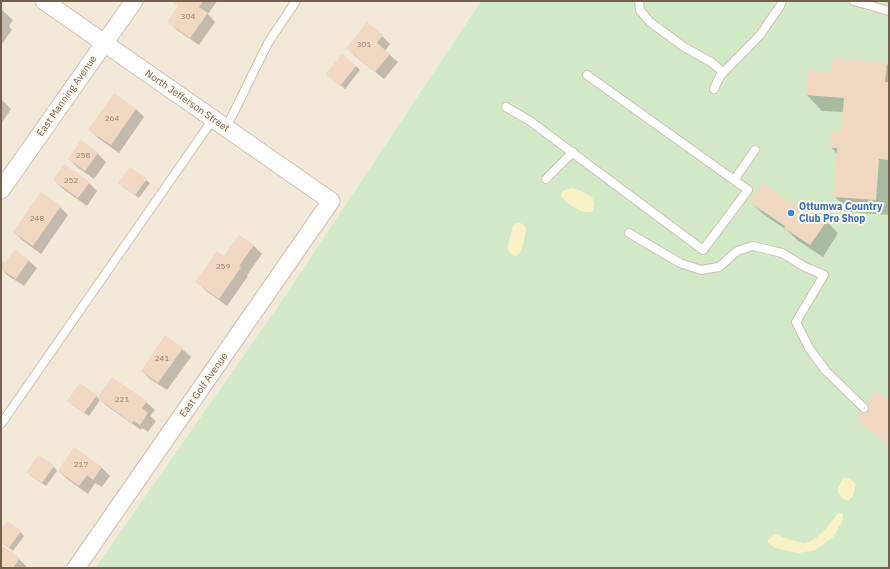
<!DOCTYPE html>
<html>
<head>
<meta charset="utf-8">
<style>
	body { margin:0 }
	#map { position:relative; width:890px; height:569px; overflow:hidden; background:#fcf6e9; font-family:"IBM Plex Sans",sans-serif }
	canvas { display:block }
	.frame { position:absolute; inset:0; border:2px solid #755f4d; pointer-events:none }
</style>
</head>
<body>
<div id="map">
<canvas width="890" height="569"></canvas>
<div class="frame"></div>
</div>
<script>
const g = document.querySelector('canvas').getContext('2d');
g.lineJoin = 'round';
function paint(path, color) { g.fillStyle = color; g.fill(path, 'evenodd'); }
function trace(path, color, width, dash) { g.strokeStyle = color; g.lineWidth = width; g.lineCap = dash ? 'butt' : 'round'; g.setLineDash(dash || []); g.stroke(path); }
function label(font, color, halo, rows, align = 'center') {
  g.font = font + ' "IBM Plex Sans",sans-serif'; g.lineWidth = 4; g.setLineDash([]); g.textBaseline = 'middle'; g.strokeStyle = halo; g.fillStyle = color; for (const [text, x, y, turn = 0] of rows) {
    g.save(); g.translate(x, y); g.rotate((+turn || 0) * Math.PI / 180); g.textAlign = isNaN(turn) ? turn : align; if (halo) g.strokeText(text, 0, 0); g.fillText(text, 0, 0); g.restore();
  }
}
paint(new Path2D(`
	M1 1H481L274 312 95 568H1Z`), '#f3e9d8');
paint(new Path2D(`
	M481 1H889V568H95L274 312Z`), '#d2e9c8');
paint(new Path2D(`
	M572 188 579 190 592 197 594 204 593 211C590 212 588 212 586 212 579 211 564 202 561 196L562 192 567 189Z
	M519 223 523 224 526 228C526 233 522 255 516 256 513 256 510 253 508 250V245L513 226 515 224Z
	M844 477 851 479 856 485 852 497 848 501 842 498 837 490Z
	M838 513H842L843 520 834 536 816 550 798 553 775 548 767 542 774 534C780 536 800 543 805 543 816 542 832 522 838 513Z`), '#f9f2c6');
paint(new Path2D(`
	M177 1H217L208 14 215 22 199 45 177 30 169 22 179 7Z
	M1 9 13 20 9 26 12 30 2 44 1 43Z
	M382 36 390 44 385 51 398 62 384 79 355 56 347 48Z
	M886 63 889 66V215L850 212 835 197 838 155 831 147 842 132 844 112 822 111 807 95 833 73Z
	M356 66 360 70 345 89 331 77Z
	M1 99 11 109 1 124Z
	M136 109 144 117 119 153 98 138 89 129Z
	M81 142 98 154 106 162 94 179 77 167 69 159Z
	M54 180 89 183 97 191 87 206 62 188Z
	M146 180 150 183 139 198 123 187 120 183Z
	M41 193 60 207 68 215 41 254 22 240 14 232Z
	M751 202 797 208 826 221 838 233 823 257 797 240 788 231 763 214Z
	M239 236 254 246 262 254 247 275 248 276 227 306 205 290 197 282 225 257Z
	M28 260 37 268 24 286 7 275 1 268V264H6Z
	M182 349 191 357 167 390 150 379 142 371Z
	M112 378 146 402 155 410 150 416 156 421 148 432 142 428 141 430 107 406 100 400 89 416 72 405 96 396 99 398Z
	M75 449 102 468 110 476 102 487 95 483 88 494 67 479 59 471Z
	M38 456 54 467 57 471 46 486 31 476 27 472Z
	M1 531 20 532 24 536 13 551 1 542Z
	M3 548 19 559 27 567V568H1V551Z`), '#0003');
paint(new Path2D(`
	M176 1H203L199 7 208 13 190 38 167 22 178 6 174 3Z
	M367 22 383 35 377 43 390 54 375 72 346 48Z
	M342 54 356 66 340 86 326 74Z
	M833 58 887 62 885 82H889V160L879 159 876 200 834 197 837 148H830L831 131H841L844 98 806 95 807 70 832 72Z
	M114 93 136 109 111 145 88 130Z
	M81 140 98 153 85 171 68 159Z
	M64 164 90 182 78 198 53 180Z
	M130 167 147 179 135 195 118 183Z
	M762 183 797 206 800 202 827 221 810 245 784 228 785 226 749 202Z
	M41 192 61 206 33 246 13 232Z
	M239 235 254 245 239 266 241 267 219 299 195 282 217 251 224 256Z
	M15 249 29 260 16 279 1 269V262L2 261 5 263Z
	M165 335 183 348 158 383 141 371Z
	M112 377 147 401 142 408 148 413 140 425 134 421 132 423 97 398Z
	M80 383 97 395 84 413 67 401Z
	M876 391 889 401V445L856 420Z
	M74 447 102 467 93 480 87 475 79 486 58 471Z
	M38 455 54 466 42 483 26 472Z
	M7 521 21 531 9 548 1 542V530Z
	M3 546 20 558 13 568H1V549Z`), '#f0d8c2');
const service = new Path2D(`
	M639 1 640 10 650 22 684 47 711 62 723 72
	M854 1 889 11
	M714 89 720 76 760 35 780 6 782 1
	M506 107 530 121 703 250 748 190 587 75
	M226 128 268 43 296 1
	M546 179 573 152
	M734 180 755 150
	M629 233 680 263 701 270 719 267 737 251 753 246 782 253 805 267 824 275 796 322 809 348 826 371 864 408
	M1 424 213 119`);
const minor = new Path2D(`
	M44 1 331 201 76 568
	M1 190 134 1`);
trace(service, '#cdbfaf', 10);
trace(minor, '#cdbfaf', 19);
trace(service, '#fff', 8);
trace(minor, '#fff', 17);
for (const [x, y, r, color] of [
	[791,213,4,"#3f7fe0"]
]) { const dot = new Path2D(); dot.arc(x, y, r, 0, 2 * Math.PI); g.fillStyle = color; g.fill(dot); trace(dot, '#fefaef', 1.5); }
label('8px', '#947d6a', null, [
	["304",188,17],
	["301",364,45],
	["264",112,119],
	["258",83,156],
	["252",71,181],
	["248",37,219],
	["259",223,267],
	["241",162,359],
	["221",122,400],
	["217",81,465]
]);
label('10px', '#755f4d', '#fefaef', [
	["East Manning Avenue",67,96,-55],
	["North Jefferson Street",187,101,35],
	["East Golf Avenue",204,385,-55]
]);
label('bold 10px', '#366cbe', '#fefaef', [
	["Ottumwa Country",799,207],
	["Club Pro Shop",799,219]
], 'left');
</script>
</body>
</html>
